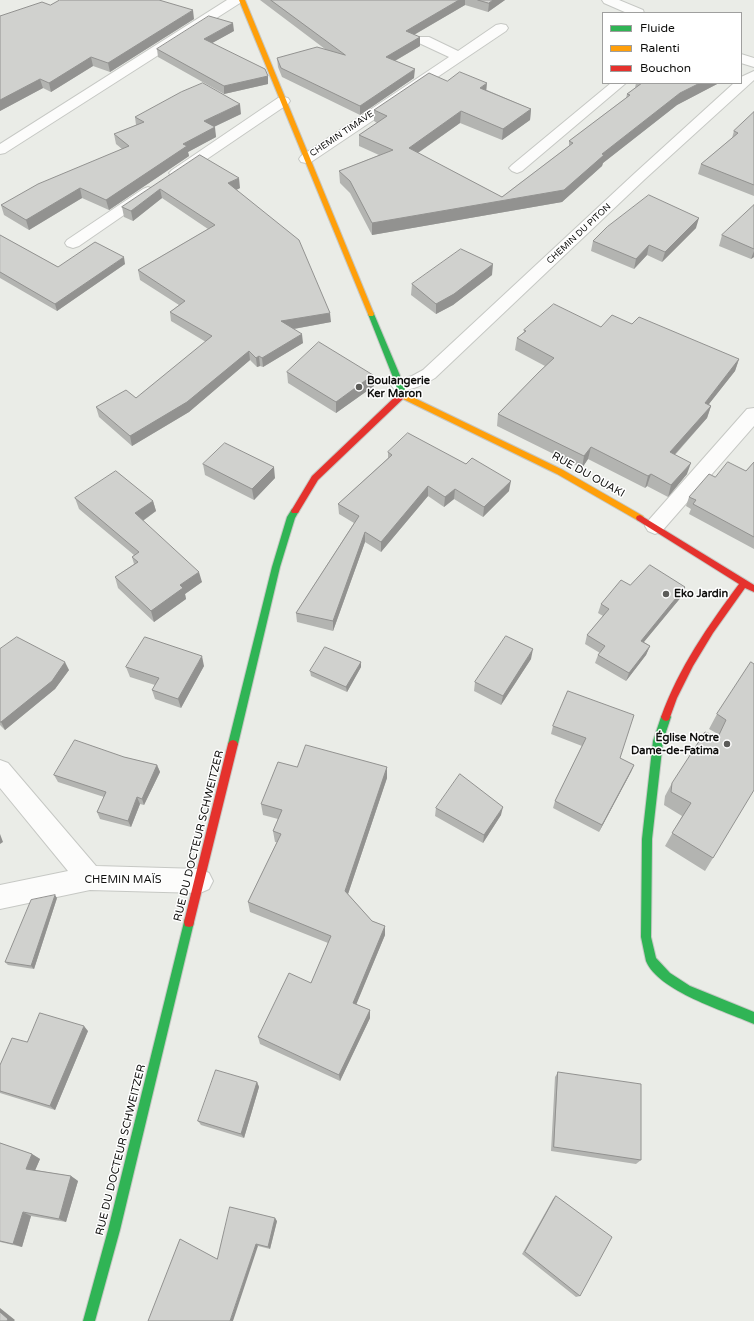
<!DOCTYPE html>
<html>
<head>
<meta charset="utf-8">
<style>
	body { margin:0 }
	#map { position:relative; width:754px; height:1321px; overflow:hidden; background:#eaece7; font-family:"Varela Round",sans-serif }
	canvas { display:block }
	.legend { position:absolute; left:602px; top:12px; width:140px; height:72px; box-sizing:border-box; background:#fff; border:1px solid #9f9f9e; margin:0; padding:5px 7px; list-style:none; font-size:12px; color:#0f0f0d }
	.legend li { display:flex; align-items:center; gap:8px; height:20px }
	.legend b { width:20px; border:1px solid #9f9f9e }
</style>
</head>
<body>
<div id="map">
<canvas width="754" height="1321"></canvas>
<ul class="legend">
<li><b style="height:5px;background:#30b455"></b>Fluide</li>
<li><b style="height:5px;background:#ff9f0a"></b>Ralenti</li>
<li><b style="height:5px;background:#e5322d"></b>Bouchon</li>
</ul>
</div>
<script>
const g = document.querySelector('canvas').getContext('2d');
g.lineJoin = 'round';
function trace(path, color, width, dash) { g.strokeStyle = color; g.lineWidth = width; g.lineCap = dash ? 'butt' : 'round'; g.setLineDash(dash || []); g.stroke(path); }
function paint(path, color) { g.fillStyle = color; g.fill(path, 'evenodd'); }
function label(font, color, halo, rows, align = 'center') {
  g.font = font + ' "Varela Round",sans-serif'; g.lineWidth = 3; g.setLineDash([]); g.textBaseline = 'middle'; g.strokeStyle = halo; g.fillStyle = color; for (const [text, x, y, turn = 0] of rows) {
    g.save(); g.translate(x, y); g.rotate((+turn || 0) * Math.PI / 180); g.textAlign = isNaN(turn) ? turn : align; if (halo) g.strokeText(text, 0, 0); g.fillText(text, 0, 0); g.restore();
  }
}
const street = new Path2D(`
	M227 0H242L240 3 5 153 0 154V144Z
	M602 0H619L643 10 644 13H627L604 3Z
	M501 24 506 25 508 28 506 31 311 162 306 163 301 162 299 159 301 156 449 57 419 43 417 40 419 37H429L458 51 496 25Z
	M741 54 754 58V67L741 63Z
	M754 71V80L645 179 435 378C423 385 408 393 394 389L391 385 394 381 412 376 423 370 635 173 734 83H741V77Z
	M611 83H626L522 171 517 173 512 171 509 168 512 165Z
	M283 97 288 98 290 101 288 104 182 176 177 178 172 176 169 173 172 170 278 98Z
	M148 187 153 189 156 192 153 195 79 246 73 248 67 246 65 243 67 240 143 189Z
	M754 408V426L662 531 655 534 648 531 645 526 648 521 747 409Z
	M0 760 8 763 96 866 200 869 209 873 213 881 209 889 200 893 90 890 0 909V885L68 871 0 788Z`);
const fast = new Path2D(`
	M369 312H373L374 314 404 385 406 395 405 397H399L396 385 368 314Z
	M295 508 299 511 295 518 280 567 238 744 236 747 233 748 230 747 228 744 272 567 287 517 292 509Z
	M666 713 669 714 671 717 663 741 652 839 651 937 656 958 670 973 690 986 754 1012V1024C725 1011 658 991 646 961L641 937 642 839 653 741 661 717 663 714Z
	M189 917 193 918 194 922 120 1230 95 1321H83L108 1230 184 922 185 918Z`);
const slow = new Path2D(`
	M239 0H245L374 314 373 316H369L368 314Z
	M402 392 563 470 643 516 644 518 640 521 637 520 557 474 399 397V393Z`);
const jam = new Path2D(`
	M402 392 405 393V397L318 480 298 513H292L291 511 312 476 399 393Z
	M640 515 754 585V592L745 588 713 633 693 666 677 698 669 720 666 721 663 720 661 717C679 667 708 626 739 584L637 520 636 518 637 516Z
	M233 740 236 741 238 744 194 922 193 926 189 927 185 926 184 922 228 744 230 741Z`);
trace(street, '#c6c8c4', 2);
trace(fast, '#c6c8c4', 2);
trace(slow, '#c6c8c4', 2);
trace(jam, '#c6c8c4', 2);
paint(street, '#fcfcfb');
paint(fast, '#30b455');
paint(slow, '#ff9f0a');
paint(jam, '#e5322d');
paint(new Path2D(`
	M260 0H505L488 12 465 5 414 35 420 37V46L395 61 414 78 360 115 282 77 278 67 277 58 325 49Z
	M50 5 194 19 110 72 93 66 51 92 43 88 0 111V16Z
	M234 31 212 43 268 76V84L224 94 158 57 157 49Z
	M636 83H719L677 105 603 163 602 166 562 202 372 235 350 193 340 183 339 171 379 155 359 146V135L377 123 374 121V110L487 90 531 109 530 120 502 140 460 123 418 153 502 197 569 146V141L626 98 627 94 635 88Z
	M754 112V196L698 174 701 164 732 138 734 131Z
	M241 114 214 127 216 137 188 152 189 156 109 210 82 198 29 230 4 215 1 205 122 149 116 144 114 134 136 125 135 117Z
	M200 155 240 188 236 190 331 322 294 329 303 343 263 367 260 366 257 367 250 360 189 412 132 446 99 417 96 407 136 398 206 342 171 321 170 312 179 305 140 280 138 270 208 229 162 198 133 221 124 217 122 207Z
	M754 205V257L751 259 719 246 722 235Z
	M696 228 662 262 647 255 634 269 591 251 593 241Z
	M0 235 58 267 125 264 57 311 0 278Z
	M492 275 453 305 436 314 411 295 412 284Z
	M632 324 739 359 735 371 709 404 711 406 707 418 675 455 687 474 668 497 647 486 645 488 588 459 582 468 497 426 498 414 545 366 515 350 517 338 524 332V330L601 327Z
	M287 372 373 375 374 386 336 413 288 383Z
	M388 452 509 491 483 517 454 499 444 507 428 496 381 552 365 542 333 631 297 622 296 613 354 523 339 514 338 504 388 458Z
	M754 462V549L689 514 691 509 686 506 689 497 715 477 746 471Z
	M203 464 275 478 254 500 205 475Z
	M75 498 153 501 156 511 143 521 202 582 185 594 186 599 154 622 118 588 115 577 134 564 132 557 134 555 79 509Z
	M630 585 682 596 644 642 650 646 646 655 626 681 595 663 598 655 600 653 585 644 587 635 603 616 598 613 601 604Z
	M0 649 69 670 55 689 5 730 0 725Z
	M531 659 501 705 474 691 475 682Z
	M361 662V667L347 692 311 676 310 671Z
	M751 662 713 858 705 871 665 846 682 816 664 805 665 796 672 783 717 737 718 734 709 729 717 714Z
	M204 666 181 708 155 699 152 690 155 685 130 677 126 667Z
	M568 691 620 758 634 765 631 772 599 832 553 808 555 801 582 746 551 734 553 726Z
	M124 757 157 765 160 772 144 805 140 804 131 827 100 819 97 812 104 797 58 782 54 775Z
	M297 767H387V778L348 894 372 921 385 926V935L356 1004 370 1010V1018L340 1081 260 1044 258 1037 311 983 328 943 250 912 248 902 277 842H275L273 831 278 819 263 815 261 804Z
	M436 808 501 815 483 843 435 816Z
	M57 898 34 969 8 965 5 962Z
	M88 1031 55 1110 0 1093V1065L27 1042Z
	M558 1072 641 1160 636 1164 551 1151 555 1077Z
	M257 1082 259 1087 244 1138 201 1125 198 1121Z
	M0 1143 32 1154 40 1159 35 1170 71 1176 78 1181 66 1222 31 1216 22 1247 0 1242Z
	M556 1196 580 1296 576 1297 522 1254 553 1199Z
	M277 1221 270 1249 258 1246 217 1259Z`), '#b3b4b1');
paint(new Path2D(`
	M459 0H465V5L405 40 406 31Z
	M493 0H505L488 12 489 3Z
	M193 10 194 19 110 72 108 63Z
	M233 23 234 31 205 47 204 39Z
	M420 37V46L386 66V57Z
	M91 57 93 66 51 92 49 83Z
	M415 69 414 78 360 115V106Z
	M268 76V84L224 94V86Z
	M40 79 43 88 0 111V100Z
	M487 83 486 94 480 88Z
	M700 83H719L677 105 603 163 602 166 562 202 372 235V223L564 190 602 154 680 93Z
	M240 104 241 114 205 131 204 121Z
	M531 109 530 120 502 140 503 129Z
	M461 111 460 123 409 159V148Z
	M215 127 216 137 188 152 189 156 109 210 106 200 183 144Z
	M239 178 240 188 230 193 228 183Z
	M80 188 82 198 29 230 26 220Z
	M160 189 162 198 133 221 131 211Z
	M699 218 696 228 662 262 665 252Z
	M649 245 647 255 634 269 636 259Z
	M754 251V257L751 259Z
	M124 257 125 264 57 311 55 304Z
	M493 264 492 275 453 305 436 314V304Z
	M330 313 331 322 282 331 281 321Z
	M302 334 303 343 263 367 262 358Z
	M249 351 250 360 189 412 132 446 130 436Z
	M259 356 260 366 257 367 256 358Z
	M739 359 735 371 701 414 705 403Z
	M373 375 374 386 336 413V402Z
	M711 406 707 418 666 464 670 452Z
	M591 447 588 459 582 468 584 456Z
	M691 463 687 474 668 497 671 485Z
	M274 467 275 478 254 500 252 489Z
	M651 474 647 486 645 488 648 476Z
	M511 481 509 491 483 517 484 507Z
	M428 486V496L381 552V542Z
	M455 489 454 499 444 507 445 497Z
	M153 501 156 511 138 524 135 513Z
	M365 532V542L333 631V621Z
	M199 572 202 582 185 594 186 599 154 622 151 611 180 585Z
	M685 587 682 596 638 649 641 641Z
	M650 646 646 655 626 681 629 673Z
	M533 649 531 659 501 705 503 696Z
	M202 656 204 666 181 708 178 699Z
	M65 662 69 670 55 689 5 730 1 722Z
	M361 662V667L347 692 346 687Z
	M157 765 160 772 144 805 142 799Z
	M634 765 631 772 599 832 602 825Z
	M387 767V778L346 900 345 891Z
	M137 797 140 804 131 827 128 821Z
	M503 807 501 815 483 843 484 835Z
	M0 834 3 842 0 844Z
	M55 895 57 898 34 969 31 966Z
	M385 926V935L354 1010 353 1003Z
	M370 1010V1018L340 1081 339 1075Z
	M84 1026 88 1031 55 1110 50 1106Z
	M257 1082 259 1087 244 1138 241 1134Z
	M32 1154 40 1159 34 1173 26 1169Z
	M71 1176 78 1181 66 1222 59 1219Z
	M23 1212 31 1216 22 1247 13 1244Z
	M275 1218 277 1221 270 1249 268 1247Z
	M256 1244 258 1246 233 1321H230Z
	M0 1308 15 1320 14 1321H7L0 1312Z`), '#929290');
const building = new Path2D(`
	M60 0H159L193 10 108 63 91 57 49 83 40 79 0 100V16L42 2 50 5Z
	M271 0H459L406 31 420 37 386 57 415 69 360 106 281 68 277 58 317 47 345 55Z
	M478 0H493L489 3Z
	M209 16 233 23 204 39 265 69 268 76 224 86 157 49Z
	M460 72 487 83 480 88 531 109 503 129 461 111 409 148 502 197 573 143 569 141 630 95 627 94 642 83H700L680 93 602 154 604 155 564 190 372 223 350 181 339 171 393 150 359 135 387 116 374 110 429 73 447 81Z
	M203 83 240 104 204 121 215 127 183 144 187 146 106 200 80 188 26 220 1 205 38 184 129 146 114 134 144 122 135 117 181 92Z
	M754 112V185L701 164 738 133 734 131Z
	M200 155 239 178 228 183 299 240 330 313 281 321 302 334 262 358 259 356 256 358 249 351 187 402 130 436 96 407 126 390 136 398 212 336 170 312 185 301 138 270 215 225 160 189 131 211 122 207Z
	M649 195 699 218 665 252 649 245 636 259 593 241 607 227Z
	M754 205V249L722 235Z
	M0 235 58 267 95 242 124 257 55 304 0 272Z
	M461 249 493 264 454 294 436 304 412 284Z
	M554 304 601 327 612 315 632 324 639 317 739 359 705 403 711 406 670 452 691 463 671 485 651 474 648 476 591 447 584 456 498 414 539 372 554 358 517 338 526 331 524 330Z
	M319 342 373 375 336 402 287 372Z
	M408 433 466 464 472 458 511 481 484 507 455 489 445 497 428 486 381 542 365 532 333 621 296 613 359 516 338 504 392 455 388 452Z
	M225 443 274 467 252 489 203 464Z
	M728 462 746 471 754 462V537L693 504 696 500 689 497 709 474 715 477Z
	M116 471 153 501 135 513 199 572 180 585 183 588 151 611 115 577 138 562 132 557 139 552 75 498Z
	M650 565 685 587 641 641 650 646 629 673 598 655 605 646 587 635 609 609 601 604 621 580 630 585Z
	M506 636 533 649 503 696 475 682Z
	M17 637 65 662 52 681 1 722H0V649Z
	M145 637 202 656 178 699 152 690 159 678 126 667Z
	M325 647 361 662 346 687 310 671Z
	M751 662 754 664V790L713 858 672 833 691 803 671 792 672 783 705 732 718 737 726 720 717 714Z
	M568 691 634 715 620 758 634 765 602 825 555 801 586 738 553 726Z
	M75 740 124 757 157 765 142 799 137 797 128 821 97 812 106 792 54 775Z
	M306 745 387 767 345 891 372 921 385 926 353 1003 370 1010 339 1075 258 1037 289 973 311 983 331 936 248 902 281 834 273 831 282 810 261 804 278 762 297 767Z
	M460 774 503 807 484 835 436 808Z
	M55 895 31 966 5 962 31 900Z
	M40 1013 84 1026 50 1106 0 1091V1065L12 1038 27 1042Z
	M216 1070 257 1082 241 1134 198 1121Z
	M558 1072 641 1084V1160L554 1147Z
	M0 1143 32 1154 26 1169 71 1176 59 1219 23 1212 13 1244 0 1241Z
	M556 1196 612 1237 580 1296 525 1252Z
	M230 1207 275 1218 268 1247 256 1244 230 1321H148L180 1239 217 1259Z
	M0 1312 8 1319 7 1321H0Z`);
paint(building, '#d0d1ce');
trace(building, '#929290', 1);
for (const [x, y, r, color] of [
	[359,387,4,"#5c5c59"],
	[666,594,4,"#5c5c59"],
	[727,744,4,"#5c5c59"]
]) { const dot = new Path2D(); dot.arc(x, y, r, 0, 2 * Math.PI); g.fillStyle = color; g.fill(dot); trace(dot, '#fff', 1.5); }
label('9px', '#0f0f0d', '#fff', [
	["CHEMIN TIMAVE",342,134,-34],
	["CHEMIN DU PITON",579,234,-43]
]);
label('bold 11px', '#0f0f0d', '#fff', [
	["Boulangerie",367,381],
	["Ker Maron",367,394],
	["Eko Jardin",674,594],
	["Église Notre",719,738,"right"],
	["Dame-de-Fatima",719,751,"right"]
], 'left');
label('11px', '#0f0f0d', '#fff', [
	["RUE DU OUAKI",588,475,29],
	["RUE DU DOCTEUR SCHWEITZER",199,836,-76],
	["CHEMIN MAÏS",123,880],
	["RUE DU DOCTEUR SCHWEITZER",121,1150,-76]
]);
</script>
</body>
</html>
